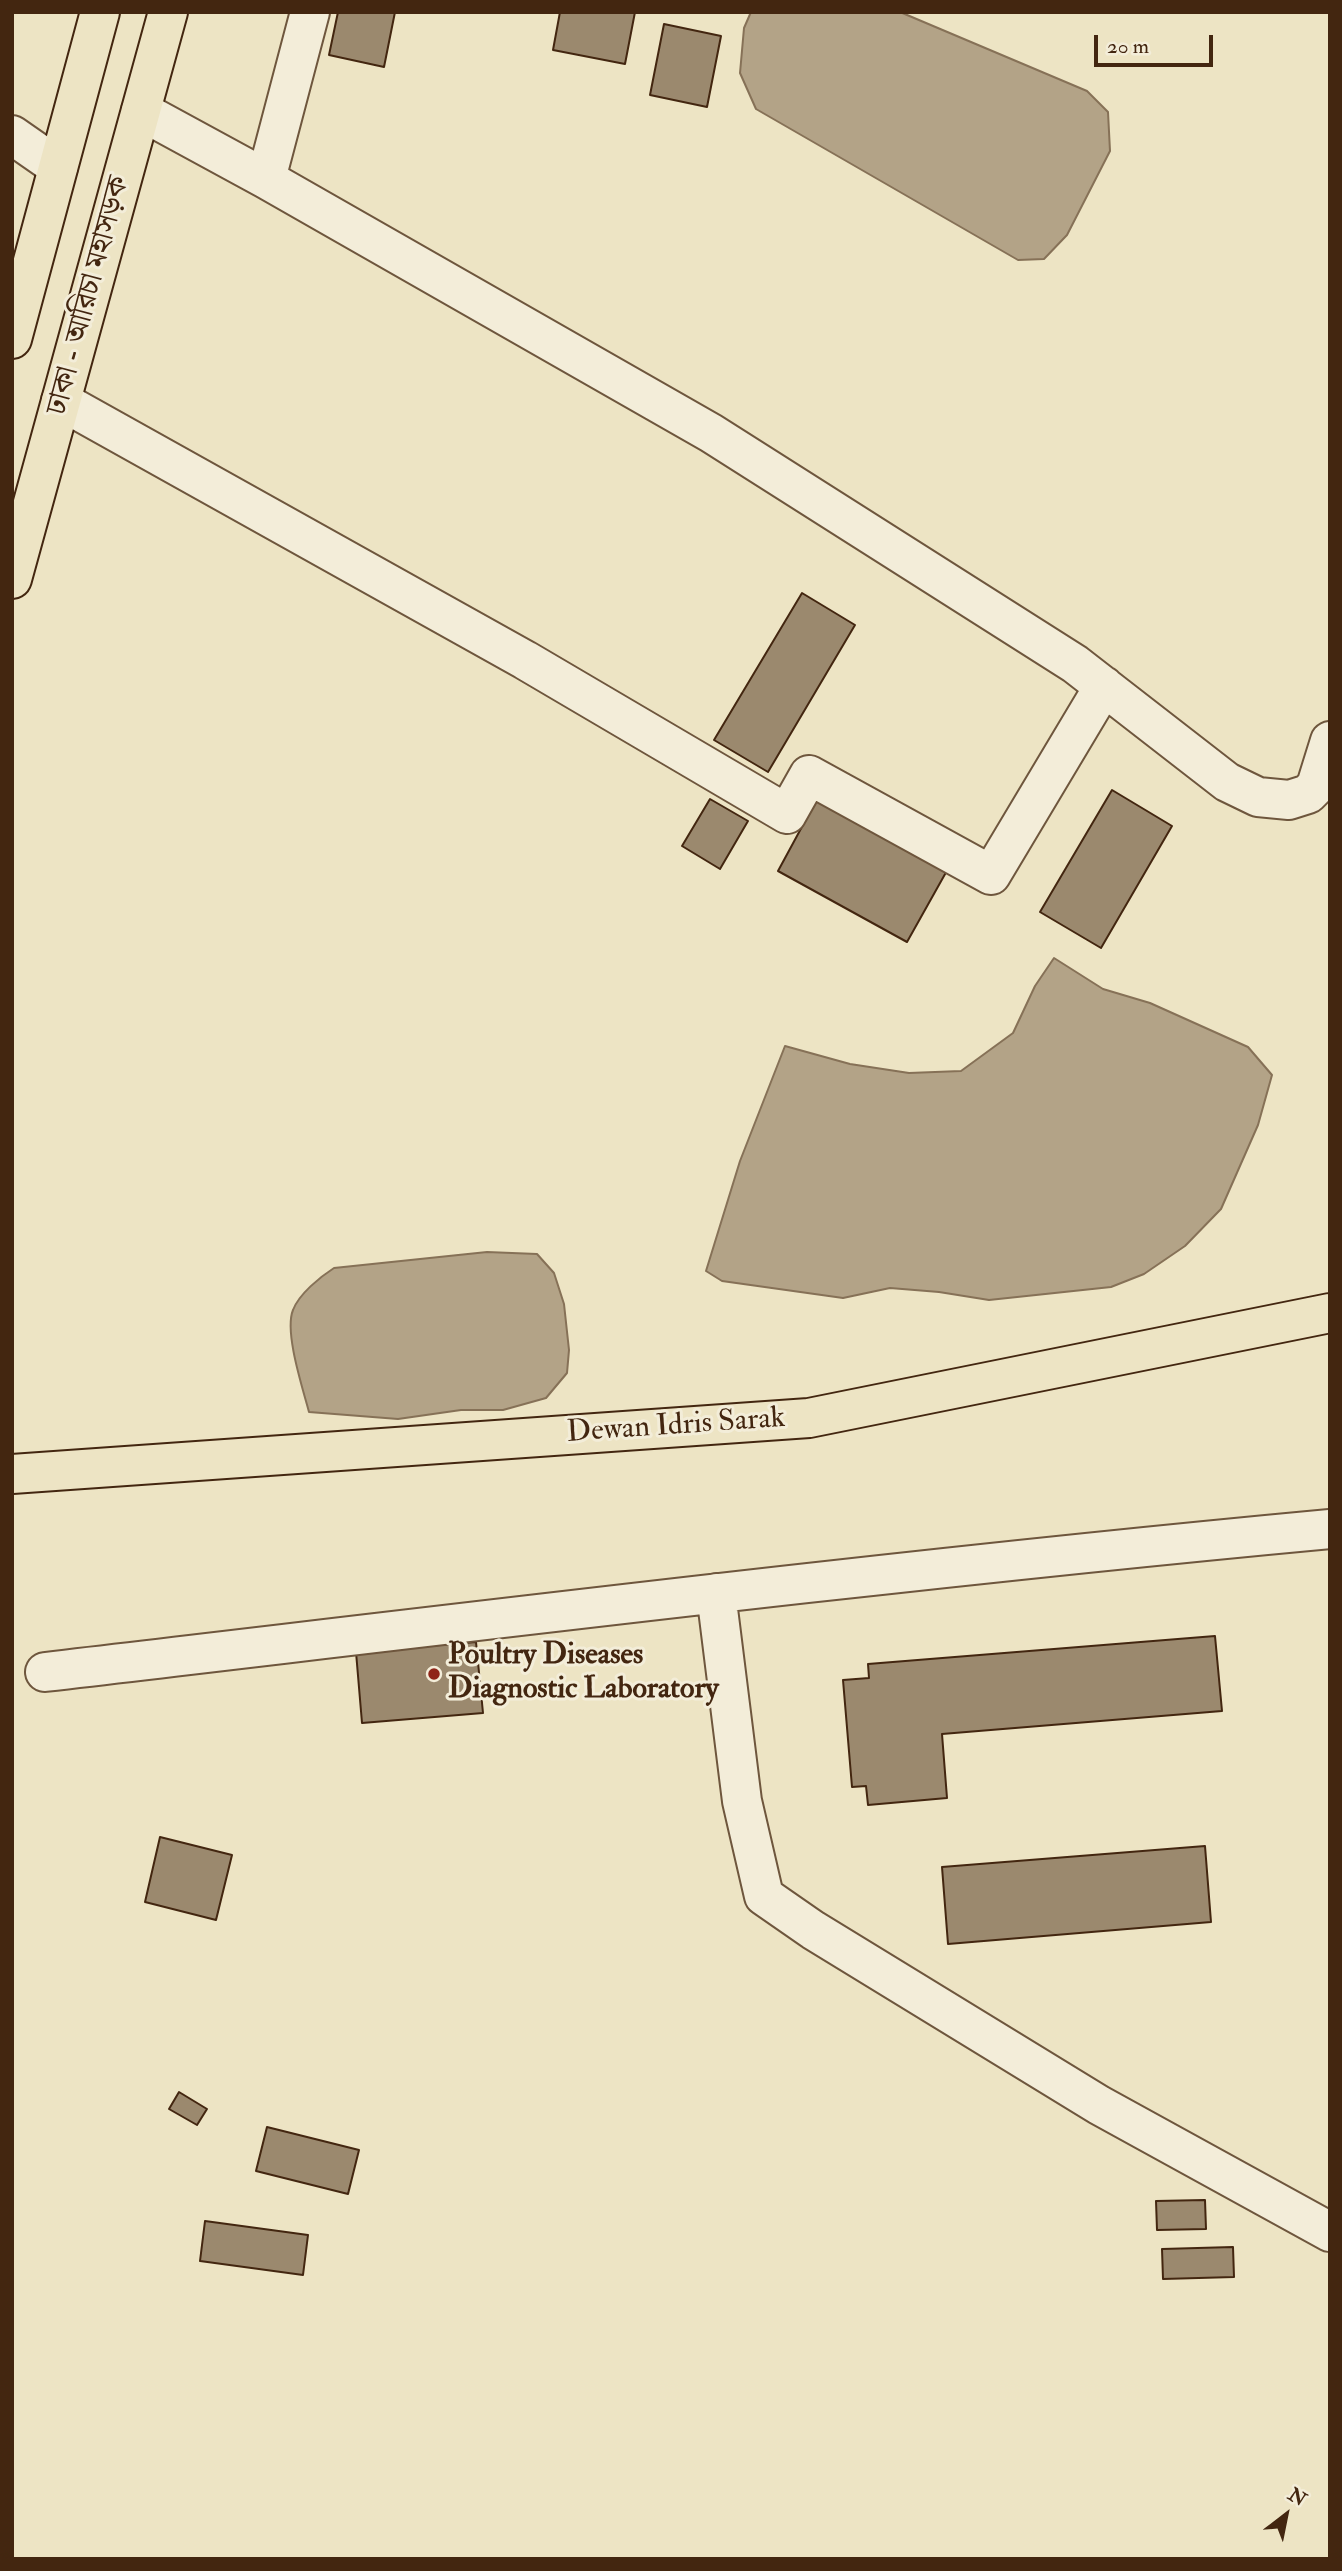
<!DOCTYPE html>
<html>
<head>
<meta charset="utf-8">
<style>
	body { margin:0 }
	#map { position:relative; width:1342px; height:2571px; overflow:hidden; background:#ede4c4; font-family:"IM FELL Double Pica",serif }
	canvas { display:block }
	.frame { position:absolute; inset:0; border:14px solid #432610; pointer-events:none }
	.north { position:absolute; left:1251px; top:2480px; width:70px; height:70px; -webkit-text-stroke:5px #f3edd9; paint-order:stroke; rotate:32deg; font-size:19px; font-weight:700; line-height:28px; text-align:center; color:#432610 }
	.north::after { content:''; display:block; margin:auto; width:24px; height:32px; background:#432610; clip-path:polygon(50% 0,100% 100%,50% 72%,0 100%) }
	.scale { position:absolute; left:1094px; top:35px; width:119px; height:32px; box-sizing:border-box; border:4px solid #432610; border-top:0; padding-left:9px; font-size:21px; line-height:24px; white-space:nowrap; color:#432610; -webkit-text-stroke:5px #f3edd9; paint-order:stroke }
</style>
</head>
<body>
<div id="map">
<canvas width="1342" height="2571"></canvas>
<div class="frame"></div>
<div class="north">N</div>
<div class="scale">20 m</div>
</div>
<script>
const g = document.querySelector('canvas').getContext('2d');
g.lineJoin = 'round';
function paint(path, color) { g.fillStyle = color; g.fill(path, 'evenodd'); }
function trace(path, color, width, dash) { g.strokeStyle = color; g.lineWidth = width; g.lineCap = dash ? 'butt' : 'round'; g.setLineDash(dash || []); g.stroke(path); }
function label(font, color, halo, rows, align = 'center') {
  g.font = font + ' "IM FELL Double Pica","Noto Serif Bengali",serif'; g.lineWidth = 6; g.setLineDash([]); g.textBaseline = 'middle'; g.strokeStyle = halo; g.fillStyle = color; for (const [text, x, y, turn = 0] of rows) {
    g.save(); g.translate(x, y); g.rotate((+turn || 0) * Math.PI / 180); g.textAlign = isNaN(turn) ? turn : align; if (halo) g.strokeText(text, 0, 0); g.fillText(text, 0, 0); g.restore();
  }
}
const water = new Path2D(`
	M751 12H900L1087 91 1108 112 1110 151 1067 235 1044 259 1018 260 756 109 740 73 744 28Z
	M1054 958 1103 989 1150 1003 1248 1047 1272 1075 1258 1125 1221 1209 1185 1246 1144 1274 1111 1287 989 1300 939 1292 890 1288 843 1298 722 1281 706 1271 740 1161 785 1046 850 1064 909 1073 961 1071 1013 1033 1035 986Z
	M487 1252 537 1254 554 1273 564 1304 569 1350 567 1373 546 1398 503 1410H461L398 1419 309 1412C303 1389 284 1332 293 1310 299 1294 320 1277 334 1268Z`);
paint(water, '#b3a387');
trace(water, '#867157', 2);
const building = new Path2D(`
	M338 12H395L384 67 329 55Z
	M560 12H635L625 64 553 50Z
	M664 24 721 36 707 107 650 95Z
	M802 593 855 625 768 772 714 740Z
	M1112 790 1172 826 1101 948 1040 912Z
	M710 799 748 821 720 869 682 846Z
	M817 799 949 867 907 942 778 871Z
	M1215 1636 1222 1711 942 1734 947 1798 868 1805 866 1786 852 1787 843 1680 869 1678 868 1664Z
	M476 1642 483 1713 362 1723 356 1652Z
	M160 1837 232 1855 216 1920 145 1902Z
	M1205 1846 1211 1922 948 1944 942 1867Z
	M179 2092 207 2109 197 2125 169 2109Z
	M267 2127 359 2150 348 2194 256 2171Z
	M1205 2200 1206 2229 1157 2230 1156 2201Z
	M205 2221 308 2235 303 2275 200 2261Z
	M1233 2247 1234 2277 1163 2279 1162 2249Z`);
paint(building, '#9b896e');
trace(building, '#432610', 2);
const minor = new Path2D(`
	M141 111 266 179 711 433 1075 664 1227 782 1258 797 1289 800 1308 794 1316 786 1330 741
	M12 135 58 167
	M266 179 310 12
	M61 401 525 660 787 814 809 775 991 875 1104 686
	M716 1593 742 1801 764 1896 813 1930 1099 2105 1330 2232
	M45 1672C473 1622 901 1569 1330 1529`);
const major = new Path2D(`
	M12 1474 809 1418 1330 1313`);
const highway = new Path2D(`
	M12 339 100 12
	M12 579 168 12`);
trace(minor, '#6e563d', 42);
trace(major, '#432610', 42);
trace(highway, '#432610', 42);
trace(minor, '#f3edd9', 38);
trace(major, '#ede4c4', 38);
trace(highway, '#ede4c4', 38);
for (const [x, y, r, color] of [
	[434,1674,7,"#8f2418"]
]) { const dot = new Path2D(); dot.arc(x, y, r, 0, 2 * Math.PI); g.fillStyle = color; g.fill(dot); trace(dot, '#f3edd9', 2.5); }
label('30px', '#432610', '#f3edd9', [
	["ঢাকা - আরিচা মহাসড়ক",90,296,-75],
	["Dewan Idris Sarak",676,1427,-4]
]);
label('bold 30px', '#432610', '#f3edd9', [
	["Poultry Diseases",448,1657],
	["Diagnostic Laboratory",448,1691]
], 'left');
</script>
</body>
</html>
